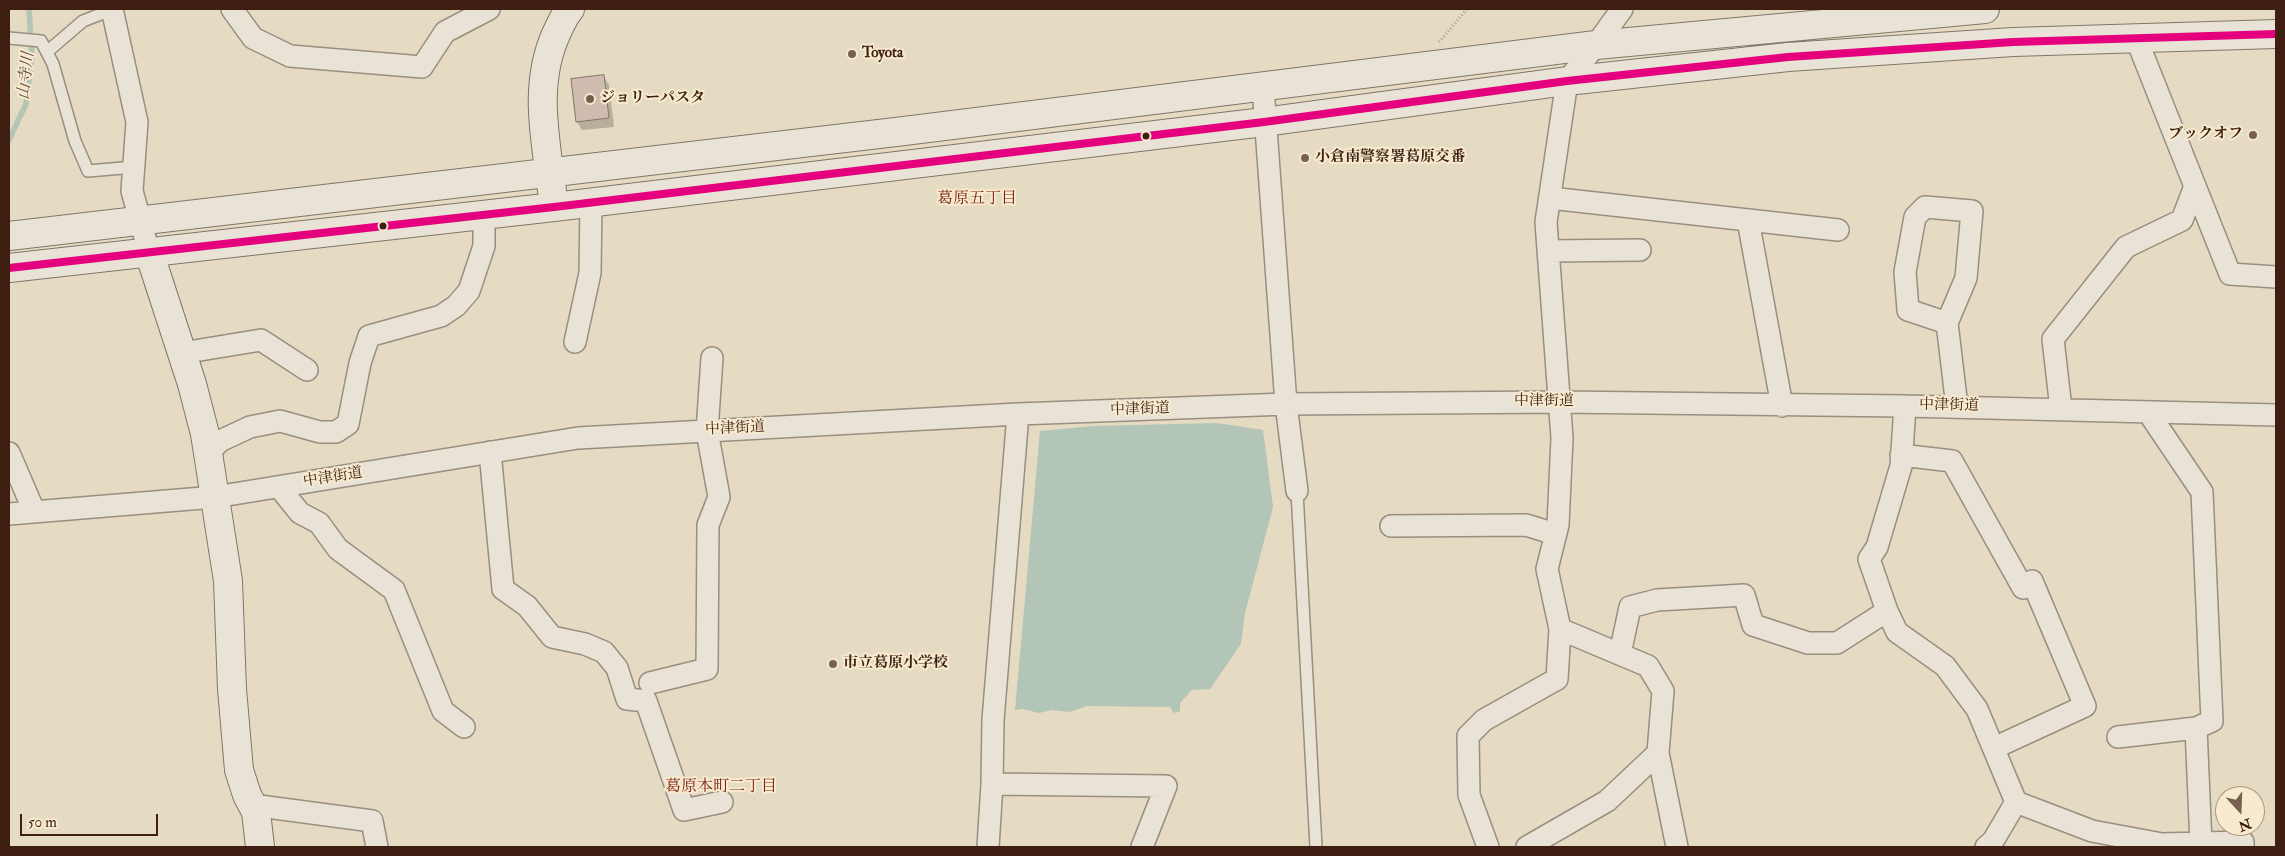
<!DOCTYPE html>
<html>
<head>
<meta charset="utf-8">
<style>
	body { margin:0 }
	#map { position:relative; width:2285px; height:856px; overflow:hidden; background:#e5dac2; font-family:"IM FELL Double Pica",serif }
	canvas { display:block }
	.frame { position:absolute; inset:0; border:10px solid #3d1e10; pointer-events:none }
	.north { position:absolute; left:2215px; top:786px; width:50px; height:50px; box-sizing:border-box; background:#f7eace; border:1px solid #ad9882; border-radius:50%; rotate:160deg; font-size:14px; font-weight:700; line-height:20px; text-align:center; color:#3d1e10 }
	.north::after { content:''; display:block; margin:auto; width:18px; height:22px; background:#78604e; clip-path:polygon(50% 0,100% 100%,50% 72%,0 100%) }
	.scale { position:absolute; left:20px; top:814px; width:138px; height:22px; box-sizing:border-box; border:2px solid #3d1e10; border-top:0; padding-left:6px; font-size:15px; line-height:18px; white-space:nowrap; color:#3d1e10; -webkit-text-stroke:4px #f7eace; paint-order:stroke }
</style>
</head>
<body>
<div id="map">
<canvas width="2285" height="856"></canvas>
<div class="frame"></div>
<div class="north">N</div>
<div class="scale">50 m</div>
</div>
<script>
const g = document.querySelector('canvas').getContext('2d');
g.lineJoin = 'round';
function paint(path, color) { g.fillStyle = color; g.fill(path, 'evenodd'); }
function trace(path, color, width, dash) { g.strokeStyle = color; g.lineWidth = width; g.lineCap = dash ? 'butt' : 'round'; g.setLineDash(dash || []); g.stroke(path); }
function label(font, color, halo, rows, align = 'center') {
  g.font = font + ' "IM FELL Double Pica","Noto Serif JP",serif'; g.lineWidth = 4; g.setLineDash([]); g.textBaseline = 'middle'; g.strokeStyle = halo; g.fillStyle = color; for (const [text, x, y, turn = 0] of rows) {
    g.save(); g.translate(x, y); g.rotate((+turn || 0) * Math.PI / 180); g.textAlign = isNaN(turn) ? turn : align; if (halo) g.strokeText(text, 0, 0); g.fillText(text, 0, 0); g.restore();
  }
}
paint(new Path2D(`
	M1217 423 1263 430 1273 507 1245 613 1241 644 1210 689 1192 690 1180 703V711L1174 713 1170 707 1087 706 1070 712 1052 710 1039 713 1023 709 1015 710 1040 431 1094 426Z`), '#b2c5b7');
paint(new Path2D(`
	M604 77 609 85 614 127 582 130 577 122Z`), '#0003');
trace(new Path2D(`
	M9 140 26 104 32 57 29 9`), '#b2c5b7', 5.5);
const building = new Path2D(`
	M604 75 609 118 576 122 571 79Z`);
paint(building, '#d0bcaf');
trace(building, '#807668', 1);
const lane = new Path2D(`
	M9 38 41 41 53 64 75 141 88 171 134 167
	M48 51 83 21 111 10
	M1297 491 1316 847`);
const street = new Path2D(`
	M112 9 137 122 132 191 149 252
	M232 9 253 38 290 56 422 67 445 32 489 9
	M1622 9 1596 45 1567 81 1546 222 1562 438 1558 525 1547 569 1560 629 1648 666 1663 691 1658 753 1677 847
	M2136 38 2230 274 2276 277
	M1263 87 1286 404 1297 491
	M1550 198 1838 230
	M1748 220 1782 406
	M1548 251 1640 250
	M1947 323 1966 278 1972 211 1925 207 1915 217 1905 272 1908 310 1947 323 1957 407
	M575 342 590 273 591 203
	M182 353 261 340 307 370
	M1905 406 1901 466 1877 547 1869 559 1887 611 1897 632 1945 666 1977 709 2016 802 2092 831 2162 844 2243 842V847
	M2061 409 2053 339 2126 247 2182 220 2195 186
	M2148 412 2202 492 2212 721 2196 728 2201 844
	M490 452 503 589 527 606 552 637 585 644 604 652 617 668 627 699 646 701 684 810 722 802
	M9 453 34 511
	M208 453 220 441 250 427 280 421 320 432H336L348 424 360 363 369 336 441 316 456 306 469 291 484 246V215
	M1901 455 1952 461 2023 588 2032 581 2085 706 1994 748
	M279 487 300 513 319 523 338 549 394 590 443 711 464 727
	M9 514 215 497 578 438 1018 414 1286 404 1560 402 1905 406 2276 415
	M1391 526 1526 525 1555 534
	M1620 654 1630 607 1657 600 1744 595 1753 625 1808 643H1837L1887 611
	M650 683 707 669 708 525 719 497 707 431 712 358
	M2118 737 2196 728
	M992 784 1166 786 1142 847
	M252 805 372 821 377 847
	M988 847 992 784 993 720 1018 414
	M1488 847 1469 795 1468 736 1484 720 1557 679 1560 629
	M1527 847 1607 801 1658 753
	M1986 847 1993 841 2016 802`);
const secondary = new Path2D(`
	M552 191C545 137 533 83 557 32 561 24 564 16 570 9
	M9 236 896 132 1596 45 1985 9
	M149 252 192 384 205 434 228 581 232 689 239 770 247 795 256 812 260 847
	M9 268 554 207 1264 122 1567 81 1788 57 2013 42 2276 34`);
trace(lane, '#998e7f', 14);
trace(street, '#998e7f', 24);
trace(secondary, '#807668', 30);
trace(new Path2D(`
	M1439 42 1467 9`), '#aaa298', 3, [1, 2.5]);
trace(lane, '#e9e3d7', 11);
trace(street, '#e9e3d7', 21);
trace(secondary, '#e9e3d7', 28);
trace(new Path2D(`
	M9 268 554 207 1264 122 1567 81 1788 57 2013 42 2276 34`), '#e5007d', 8);
for (const [x, y, r, color] of [
	[852,54,5,"#78604e"],
	[590,99,5,"#78604e"],
	[2253,135,5,"#78604e"],
	[1146,136,4.5,"#3d1e10"],
	[1305,158,5,"#78604e"],
	[383,226,4.5,"#3d1e10"],
	[833,664,5,"#78604e"]
]) { const dot = new Path2D(); dot.arc(x, y, r, 0, 2 * Math.PI); g.fillStyle = color; g.fill(dot); trace(dot, '#f7eace', 2); }
label('bold 15px', '#3d1e10', '#f7eace', [
	["Toyota",862,54],
	["ジョリーパスタ",600,99],
	["ブックオフ",2243,135,"right"],
	["小倉南警察署葛原交番",1315,158],
	["市立葛原小学校",843,664]
], 'left');
label('15px', '#3d1e10', '#f7eace', [
	["中津街道",1544,402],
	["中津街道",1949,406,1],
	["中津街道",1140,410,-2],
	["中津街道",735,429,-3],
	["中津街道",333,478,-9]
]);
label('italic 16px', '#5a4d41', '#f7eace', [
	["山寺川",27,76,-84]
]);
label('16px', '#7a1f14', '#f7eace', [
	["葛原五丁目",977,200],
	["葛原本町二丁目",721,788]
]);
</script>
</body>
</html>
